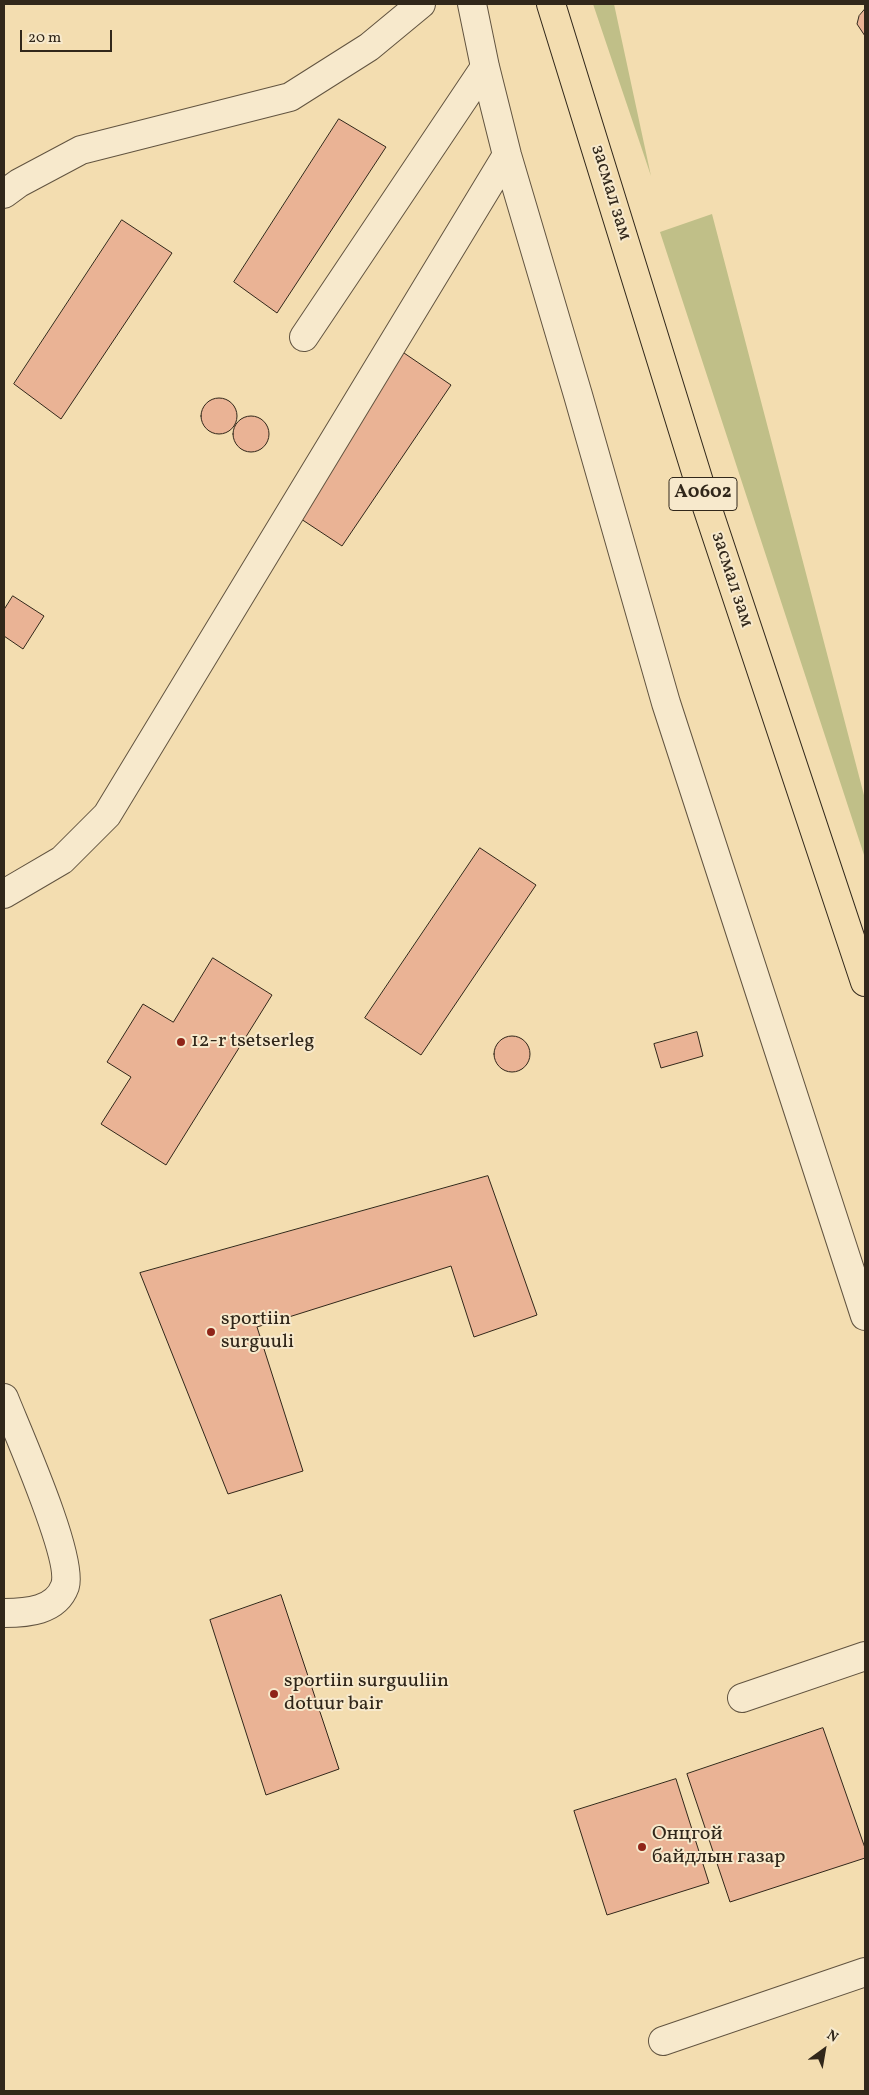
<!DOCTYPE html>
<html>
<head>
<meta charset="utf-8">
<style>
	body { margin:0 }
	#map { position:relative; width:869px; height:2095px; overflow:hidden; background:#f3ddb0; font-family:Vollkorn,serif }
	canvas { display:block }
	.frame { position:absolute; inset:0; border:5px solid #31271a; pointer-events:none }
	.north { position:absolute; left:799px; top:2025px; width:50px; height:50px; -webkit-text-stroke:4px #f7e9cc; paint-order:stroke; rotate:32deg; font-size:14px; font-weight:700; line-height:20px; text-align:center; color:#31271a }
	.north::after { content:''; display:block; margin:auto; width:18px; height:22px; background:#31271a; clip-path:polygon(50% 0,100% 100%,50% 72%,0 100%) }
	.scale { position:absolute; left:20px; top:30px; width:92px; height:22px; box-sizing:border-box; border:2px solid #31271a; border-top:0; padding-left:6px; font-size:15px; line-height:18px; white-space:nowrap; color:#31271a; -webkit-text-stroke:4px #f7e9cc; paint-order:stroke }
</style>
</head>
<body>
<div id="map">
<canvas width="869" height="2095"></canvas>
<div class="frame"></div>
<div class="north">N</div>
<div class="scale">20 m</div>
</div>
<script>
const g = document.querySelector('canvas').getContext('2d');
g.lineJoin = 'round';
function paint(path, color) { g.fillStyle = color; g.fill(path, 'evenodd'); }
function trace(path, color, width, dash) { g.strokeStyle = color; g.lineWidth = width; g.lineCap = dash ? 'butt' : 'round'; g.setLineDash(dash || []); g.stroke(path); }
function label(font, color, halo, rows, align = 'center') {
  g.font = font + ' Vollkorn,serif'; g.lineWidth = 4; g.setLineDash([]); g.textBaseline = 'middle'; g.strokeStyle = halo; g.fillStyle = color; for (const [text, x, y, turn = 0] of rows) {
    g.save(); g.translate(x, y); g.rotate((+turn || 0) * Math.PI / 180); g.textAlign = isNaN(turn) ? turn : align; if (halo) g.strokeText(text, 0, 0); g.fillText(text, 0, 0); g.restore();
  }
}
paint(new Path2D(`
	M593 4H614L651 176Z
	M712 214 865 799V858L660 232Z`), '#c0bf88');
const building = new Path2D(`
	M865 9V36L857 24 859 16Z
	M339 119 386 147 277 313 234 282Z
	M122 220 172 253 61 419 14 384Z
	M404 353 451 385 342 546 295 515Z
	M201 416a18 18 0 1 1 36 0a18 18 0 1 1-36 0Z
	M233 434a18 18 0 1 1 36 0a18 18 0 1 1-36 0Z
	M13 596 44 616 23 649 4 636V610Z
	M480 848 536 885 421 1055 365 1018Z
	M213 958 272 995 166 1165 101 1124 131 1077 107 1062 143 1004 173 1022Z
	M697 1032 703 1056 661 1068 654 1044Z
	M494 1054a18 18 0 1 1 36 0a18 18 0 1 1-36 0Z
	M488 1176 537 1315 474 1337 451 1266 257 1327 303 1471 228 1494 140 1273Z
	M281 1595 339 1769 266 1795 210 1620Z
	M823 1728 865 1848V1858L730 1902 687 1774Z
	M676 1779 709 1883 607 1915 574 1811Z`);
paint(building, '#eab395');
trace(building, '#31271a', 1);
const minor = new Path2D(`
	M472 4 485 67 507 155 578 395 666 703 865 1316
	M4 194 19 183 81 150 290 97 369 47 421 4
	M304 337 485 67
	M4 894 62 860 107 815 507 155
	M4 1398C17 1431 74 1558 65 1586 56 1611 27 1613 4 1613
	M742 1698 865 1656
	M663 2041 865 1972`);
const highway = new Path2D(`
	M551 4 704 498 865 982`);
trace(minor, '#625440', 30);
trace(highway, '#31271a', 30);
trace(minor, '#f7e9cc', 28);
trace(highway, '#f3ddb0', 28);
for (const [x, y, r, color] of [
	[181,1042,5,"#8f2418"],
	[211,1332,5,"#8f2418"],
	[274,1694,5,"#8f2418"],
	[642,1847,5,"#8f2418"]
]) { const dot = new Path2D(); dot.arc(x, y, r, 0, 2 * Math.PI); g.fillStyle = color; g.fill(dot); trace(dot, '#f7e9cc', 2); }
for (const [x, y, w] of [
	[703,494,68]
]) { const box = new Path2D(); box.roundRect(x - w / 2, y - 16.5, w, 33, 4); g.fillStyle = '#f7e9cc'; g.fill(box); trace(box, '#31271a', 1); }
label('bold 19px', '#31271a', null, [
	["A0602",703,494]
]);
label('20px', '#31271a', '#f7e9cc', [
	["засмал зам",610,193,73],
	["засмал зам",731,580,72]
]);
label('20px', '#31271a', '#f7e9cc', [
	["12-r tsetserleg",191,1042],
	["sportiin",221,1320],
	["surguuli",221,1343],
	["sportiin surguuliin",284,1682],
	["dotuur bair",284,1705],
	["Онцгой",652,1835],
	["байдлын газар",652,1858]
], 'left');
</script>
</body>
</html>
